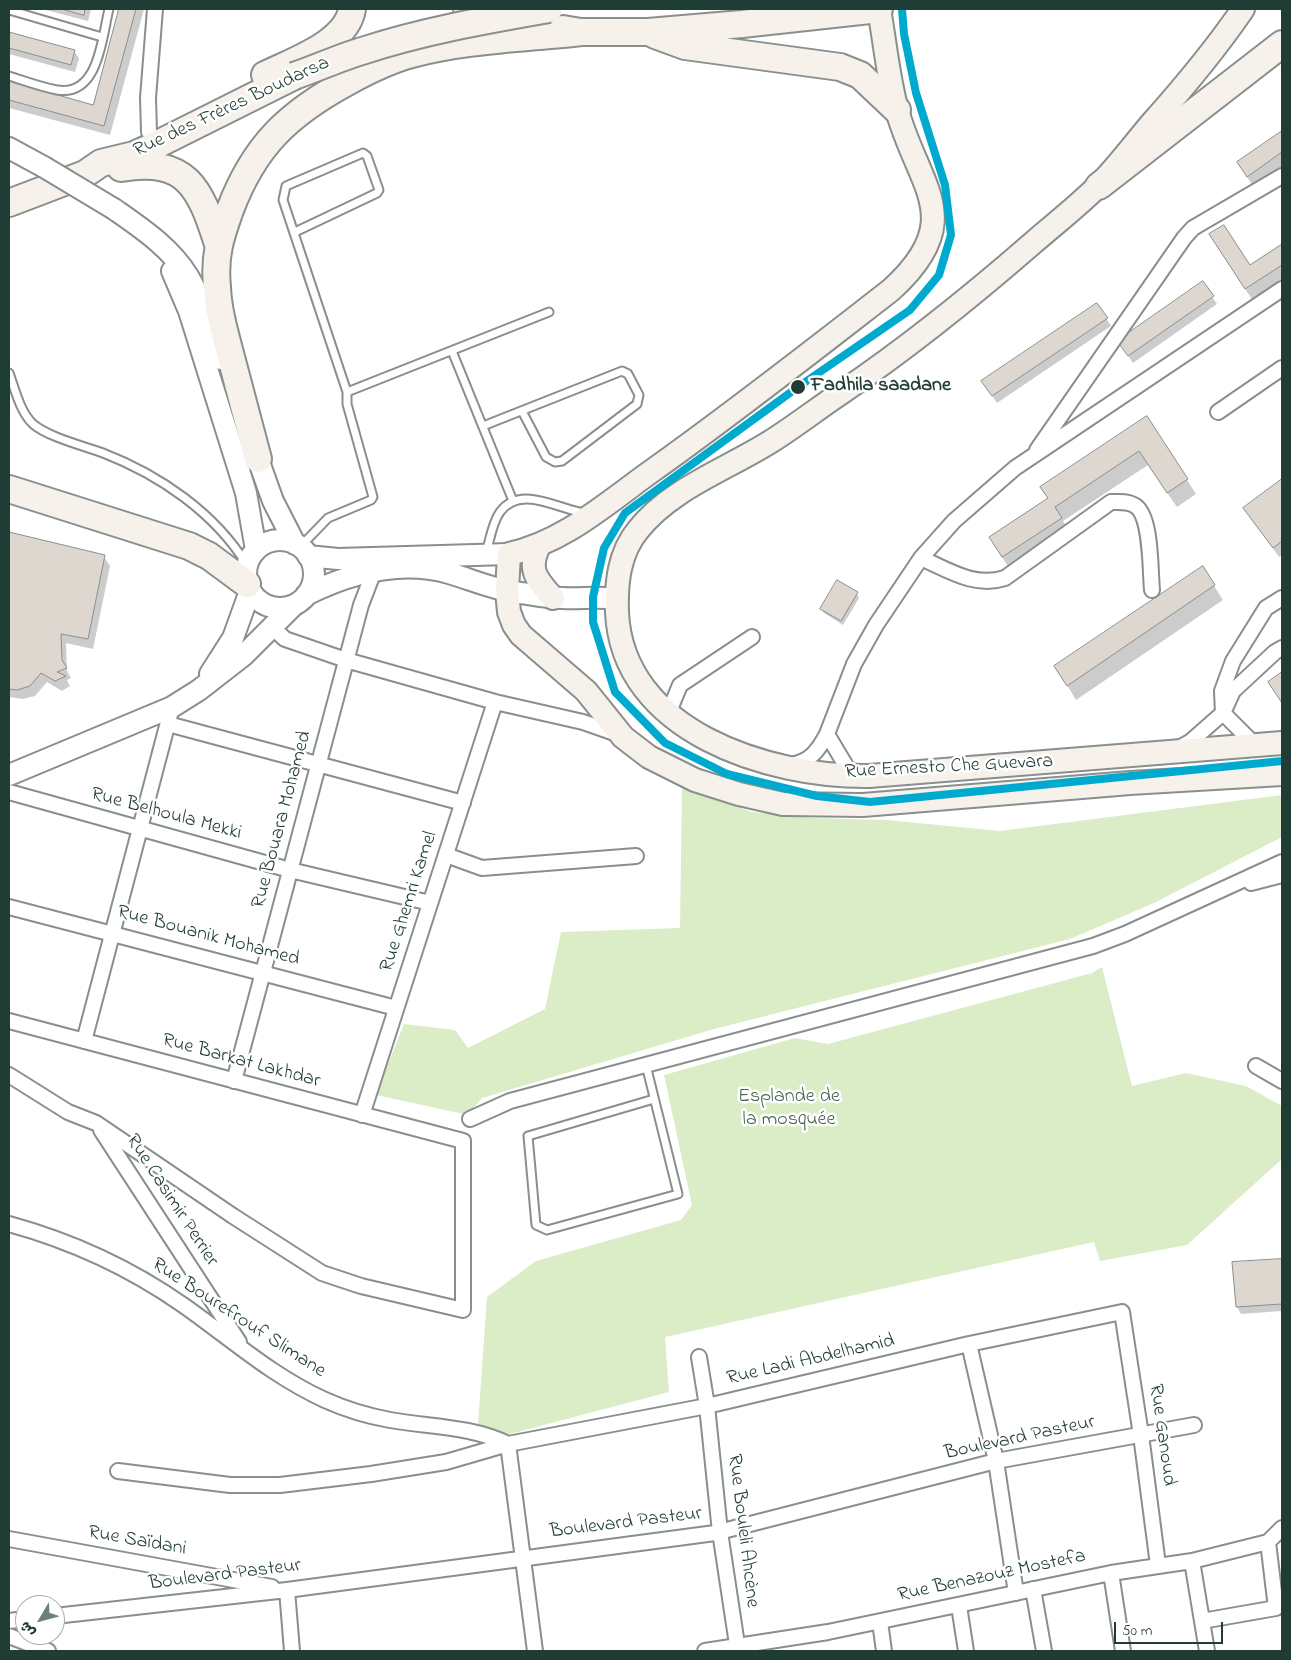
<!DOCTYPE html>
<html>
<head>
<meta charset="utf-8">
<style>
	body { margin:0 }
	#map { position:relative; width:1291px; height:1660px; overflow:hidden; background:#fff; font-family:"Indie Flower","Playpen Sans Arabic",sans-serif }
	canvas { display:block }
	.frame { position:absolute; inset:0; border:10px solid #1f3d34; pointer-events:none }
	.north { position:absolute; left:15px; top:1595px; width:50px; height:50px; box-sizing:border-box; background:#fff; border:1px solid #a5b1ae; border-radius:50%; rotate:233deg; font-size:14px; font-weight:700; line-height:20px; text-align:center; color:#1f3d34 }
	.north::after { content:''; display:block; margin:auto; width:18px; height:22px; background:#6d817b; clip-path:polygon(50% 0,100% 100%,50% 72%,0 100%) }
	.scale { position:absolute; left:1114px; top:1622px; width:109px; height:22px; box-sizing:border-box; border:2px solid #1f3d34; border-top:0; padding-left:6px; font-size:15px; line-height:18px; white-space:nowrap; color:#1f3d34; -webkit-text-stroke:4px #fff; paint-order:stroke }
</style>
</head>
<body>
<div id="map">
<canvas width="1291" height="1660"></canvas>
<div class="frame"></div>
<div class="north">ش</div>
<div class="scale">50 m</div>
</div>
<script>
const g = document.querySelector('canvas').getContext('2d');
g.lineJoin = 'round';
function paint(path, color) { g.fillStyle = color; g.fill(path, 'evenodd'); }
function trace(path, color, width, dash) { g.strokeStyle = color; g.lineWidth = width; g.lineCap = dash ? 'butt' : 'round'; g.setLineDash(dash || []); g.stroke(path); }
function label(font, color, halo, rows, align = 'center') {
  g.font = font + ' "Indie Flower",sans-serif'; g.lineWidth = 5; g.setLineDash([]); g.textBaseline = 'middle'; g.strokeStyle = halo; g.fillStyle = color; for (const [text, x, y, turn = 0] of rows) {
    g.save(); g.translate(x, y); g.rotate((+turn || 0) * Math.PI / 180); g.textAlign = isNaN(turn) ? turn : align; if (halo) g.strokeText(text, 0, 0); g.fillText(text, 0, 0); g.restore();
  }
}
paint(new Path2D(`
	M682 788 752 812 812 818 887 820 1000 831 1282 795V837L1154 903 1070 939 714 1029 482 1098 468 1115 376 1095 404 1024 455 1030 468 1048 545 1009 561 932 680 928Z
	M1102 967 1132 1086 1186 1073 1246 1086 1282 1106V1159L1187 1245 1100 1261 1094 1242 665 1337 669 1392 506 1435 478 1424 487 1297 536 1261 681 1220 692 1205 664 1075 795 1038 828 1044 1092 973Z`), '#daedc6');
paint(new Path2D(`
	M42 9H91L88 21Z
	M120 9H144L110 135 9 108V83L94 106Z
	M9 33 74 51 79 58 75 72 9 54Z
	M1282 132V173L1256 191 1238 163Z
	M1210 235 1250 266 1282 245V285L1255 304Z
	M1202 282 1217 304 1133 363 1123 348Z
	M1097 304 1111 326 997 403 987 388Z
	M1147 418 1196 494 1177 507 1148 465 1063 521 1070 533 1012 572 999 553 1049 499Z
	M1282 480V555L1279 557 1245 508Z
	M9 533 104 557 110 566 93 649 66 643 67 671 71 678 67 680 70 686 62 691 47 682 35 696 23 699 9 697Z
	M1202 567 1223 600 1076 700 1056 667Z
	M857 593 859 598 843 625 824 613 821 609Z
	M1282 1260V1311L1241 1314 1237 1307 1234 1263Z`), '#0003');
const building = new Path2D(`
	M62 9H85L84 15Z
	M119 9H136L104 126 9 100V81L93 105Z
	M9 32 75 50 71 65 9 48Z
	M1282 131V152L1247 177 1237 162Z
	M1224 225 1250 265 1282 244V265L1245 289 1209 234Z
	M1203 281 1214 296 1128 356 1117 341Z
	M1097 303 1108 318 992 396 981 381Z
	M1147 416 1188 479 1167 493 1139 451 1055 507 1062 518 1002 557 989 537 1048 498 1040 487Z
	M1282 479V541L1273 548 1243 508Z
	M9 532 105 555 88 639 61 634 62 660 67 668 57 672 66 676 55 681 41 673 30 686 17 690 9 689Z
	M1203 566 1215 585 1067 686 1054 666Z
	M837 580 858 592 841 621 820 609Z
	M1282 672V703L1268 682Z
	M1282 1259V1304L1236 1307 1232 1262Z`);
paint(building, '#ddd7cf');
trace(building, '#898f8d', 1);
const lane = new Path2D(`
	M9 10 102 37
	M9 76C25 81 41 87 57 90 99 97 102 37 109 9
	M295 232 377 193 379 190 367 156 363 153 286 186 283 200 347 392V404L373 497 371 500 328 518 300 547
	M452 351 513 501
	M9 373C15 389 20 412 33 424 48 437 84 446 103 453 160 475 215 513 247 565
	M347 392 549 312
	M483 426 622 371 628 374 639 395 637 404 562 461 555 462 546 457 522 411
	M486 553C490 540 492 523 500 512 520 484 558 509 584 513
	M646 1065 678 1194 547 1230 536 1225 528 1136 654 1099`);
const street = new Path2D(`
	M149 132 148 98 155 9
	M1218 412 1282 368
	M1037 450 1184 238 1193 228 1282 176
	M921 558C948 570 975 588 1005 578L1111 502C1119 502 1127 501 1134 505 1152 514 1150 571 1152 590
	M273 628 285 639 346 660 495 702 583 722 620 735
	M668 714 680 685 752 637
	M168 724 463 803
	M827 734 854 664 876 625 921 558 954 521 1015 468 1282 289
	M1255 745 1223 713 1222 691 1233 661 1266 608 1282 598
	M1179 748 1190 742 1223 713 1233 691 1275 652 1282 648
	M790 765C810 762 818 751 827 734L852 776
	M9 792 290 870 430 903
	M446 855 482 868 636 856
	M1251 883 1282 875
	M9 907 396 1008
	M9 1021 463 1141V1310L361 1286 322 1273 233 1216 96 1123 68 1112 9 1075
	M84 1041 172 707
	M1256 1066 1282 1081
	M234 1081 361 605 374 571
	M362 1115 495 702
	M470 1119 510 1101 1093 946 1125 934 1282 862
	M101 1130 239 1342
	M9 1224C71 1241 130 1268 183 1305 230 1338 272 1376 325 1400 345 1409 368 1416 390 1420 429 1427 471 1426 508 1444
	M969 1344 996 1461 1016 1593
	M699 1357 707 1406 720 1532 738 1651
	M508 1444 535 1651
	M118 1471 230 1485H280L371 1474 446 1462 508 1444 707 1406 969 1344 1122 1312 1141 1435 1158 1565
	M9 1539 272 1587
	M1192 1561 1207 1651
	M1111 1573 1123 1651
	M1033 1589 1044 1651
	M287 1590 292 1651
	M959 1606 966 1651
	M55 1616 287 1590 715 1533 996 1461 1194 1425
	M9 1621 25 1619
	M1202 1621 1276 1608 1268 1542
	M880 1622 884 1651
	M9 1636 48 1651
	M705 1651 828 1632 1111 1573 1192 1561 1268 1542 1282 1528`);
const secondary = new Path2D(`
	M9 148 44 167
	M114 209C141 228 170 247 188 276 203 301 211 332 221 359
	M172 271 189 311 246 493 256 550
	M253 445 273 501 295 544
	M246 574a34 34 0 1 1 68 0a34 34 0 1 1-68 0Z
	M308 556 338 559 509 554
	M306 595C350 573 399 559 449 573 470 579 492 589 514 592 530 594 547 598 563 598 581 599 598 596 616 599
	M210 674 233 638 250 591
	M9 775 172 707 199 690 244 655 294 605`);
const primary = new Path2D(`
	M879 9C885 42 888 78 897 110 918 187 969 219 891 290 811 352 731 415 649 473 606 504 562 543 509 554L507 591 509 612 514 625 521 635 586 691 623 737 649 757 695 780 739 794 783 804 863 805 1130 783 1282 774
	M1243 9C1215 50 1184 87 1151 124 1134 144 1118 166 1099 185 1079 205 1056 223 1034 242 972 296 909 347 841 393 817 409 794 427 770 442 727 469 670 489 638 530 619 553 616 583 617 612 622 732 769 777 869 776L1282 743
	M539 546C527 570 537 580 553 598`);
const highway = new Path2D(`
	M467 9 505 18
	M563 29 581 32H648L742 24 879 9
	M655 35 685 46 840 67 860 75 897 110
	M265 75C293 61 347 43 352 9
	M121 168C187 157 200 188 218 244
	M1099 186 1282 44
	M9 203 85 174 101 163 134 155 154 146 294 76
	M258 459C249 425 240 391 231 357 225 334 218 311 217 287 214 256 220 238 230 210 254 146 288 114 347 82 367 71 389 60 412 54 463 40 527 38 581 32
	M9 489 189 546 209 556 247 584`);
trace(lane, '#898f8d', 11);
trace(street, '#898f8d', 18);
trace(secondary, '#898f8d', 24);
trace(primary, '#898f8d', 26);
trace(highway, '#898f8d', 30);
trace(lane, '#fff', 7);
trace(street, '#fff', 14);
trace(secondary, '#fff', 20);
trace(primary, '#f6f1eb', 22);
trace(highway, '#f6f1eb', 26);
const secondaryBridge = new Path2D(`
	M44 167 114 209`);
const highwayBridge = new Path2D(`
	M294 76C317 68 339 58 362 51 423 31 486 20 549 9`);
trace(secondaryBridge, '#898f8d', 24, []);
trace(highwayBridge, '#898f8d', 30, []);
trace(secondaryBridge, '#fff', 20);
trace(highwayBridge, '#f6f1eb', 26);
trace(new Path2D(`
	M902 9 904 34 916 93 945 185 951 235 939 275 910 310 798 387 625 513 604 548 593 597V622L615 692 665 743 727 774 817 796 870 802 1282 761`), '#00a9ce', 8);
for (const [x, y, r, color] of [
	[798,387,8,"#1f3d34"]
]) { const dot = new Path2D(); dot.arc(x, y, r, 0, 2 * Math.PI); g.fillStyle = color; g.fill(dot); trace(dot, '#fff', 2); }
label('20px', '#1f3d34', '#fff', [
	["Rue des Frères Boudarsa",232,108,-25],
	["Rue Ernesto Che Guevara",949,768,-3],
	["Rue Belhoula Mekki",166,815,15],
	["Rue Bouara Mohamed",283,820,-75],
	["Rue Ghemri Kamel",410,902,-72],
	["Rue Bouanik Mohamed",208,937,15],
	["Rue Barkat Lakhdar",241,1062,15],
	["Rue Casimir Perrier",171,1201,57],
	["Rue Bourefrouf Slimane",238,1319,33],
	["Rue Ladi Abdelhamid",811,1361,-13],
	["Rue Ganoud",1161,1435,82],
	["Boulevard Pasteur",1020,1439,-12],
	["Boulevard Pasteur",626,1524,-7],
	["Rue Bouleli Ahcène",742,1531,83],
	["Rue Saïdani",137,1542,10],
	["Boulevard Pasteur",225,1576,-7],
	["Rue Benazouz Mostefa",992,1577,-12]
]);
label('bold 20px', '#1f3d34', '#fff', [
	["Fadhila saadane",811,387]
], 'left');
label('20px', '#46654d', '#fff', [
	["Esplande de",789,1098],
	["la mosquée",789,1121]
]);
</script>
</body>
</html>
